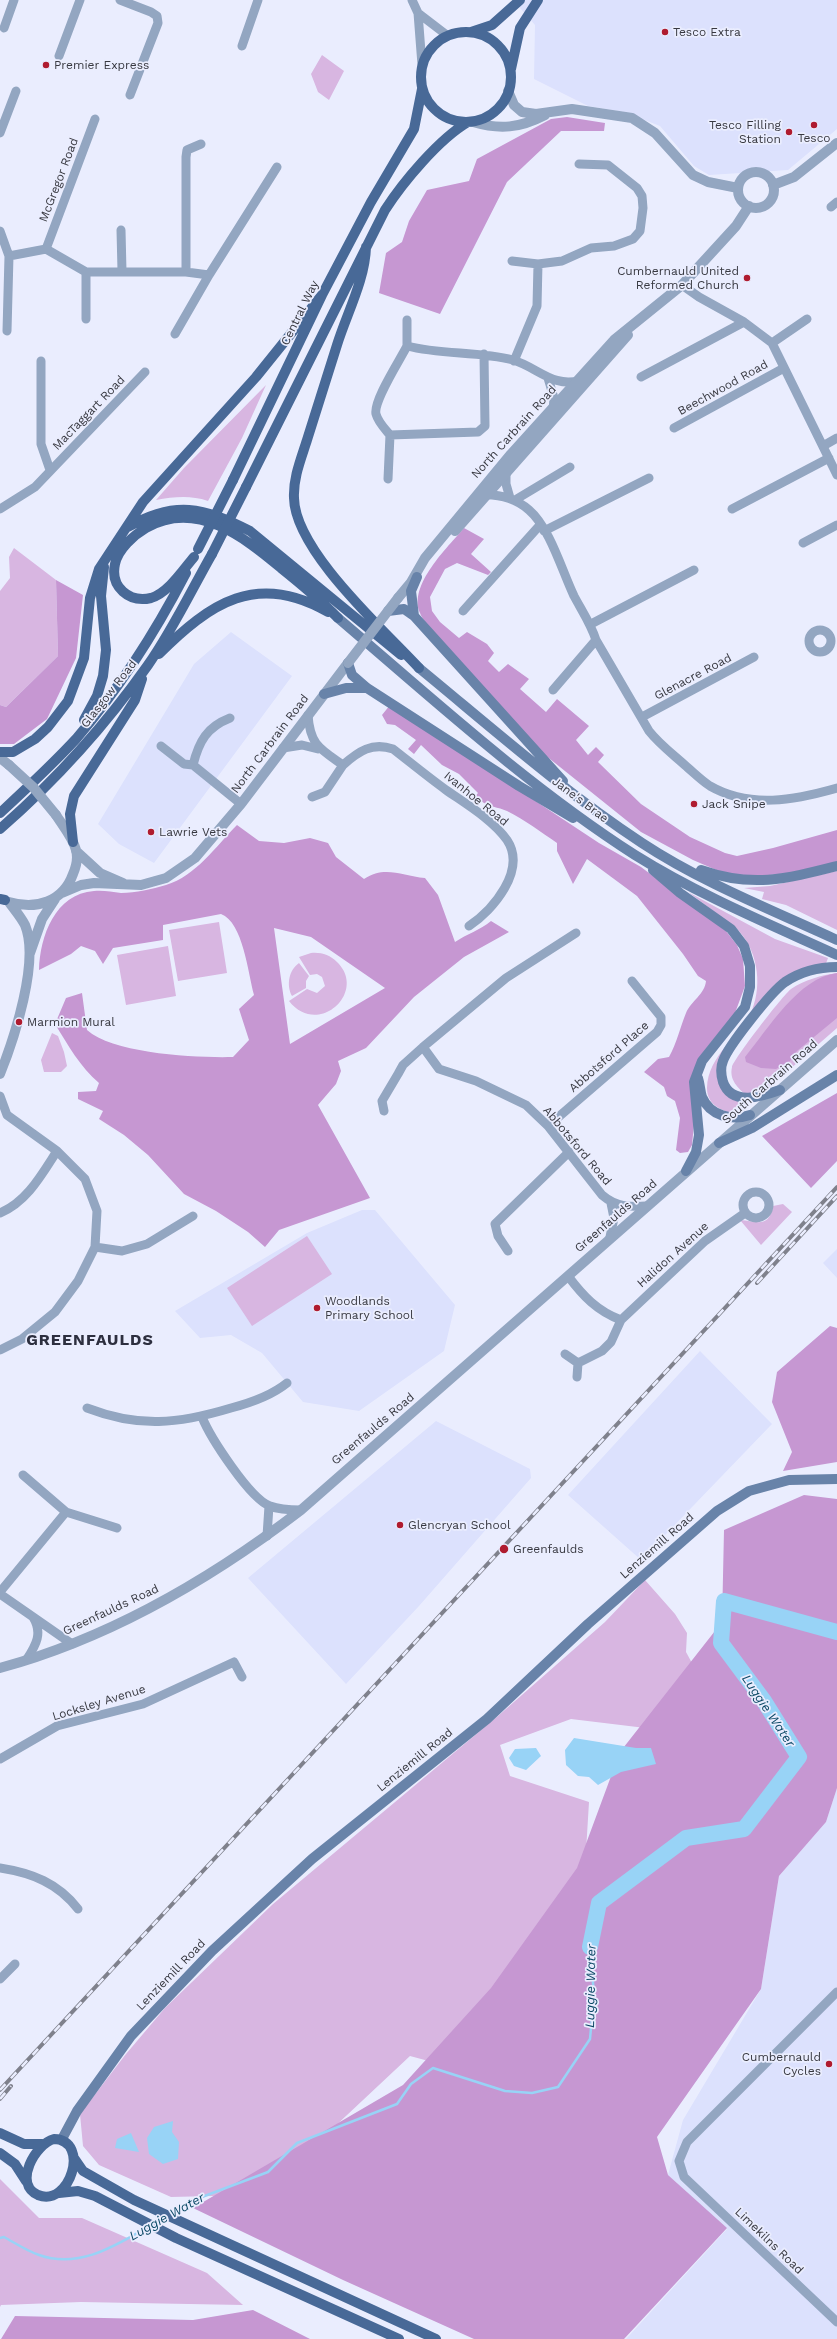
<!DOCTYPE html>
<html>
<head>
<meta charset="utf-8">
<style>
	body { margin:0 }
	canvas { display:block; background:#eaedfe }
</style>
</head>
<body>
<canvas width="837" height="2339"></canvas>
<script>
const g = document.querySelector('canvas').getContext('2d');
g.lineJoin = 'round';
function paint(path, color) { g.fillStyle = color; g.fill(path, 'evenodd'); }
function trace(path, color, width, dash) { g.strokeStyle = color; g.lineWidth = width; g.lineCap = dash ? 'butt' : 'round'; g.setLineDash(dash || []); g.stroke(path); }
function label(font, color, halo, rows, align = 'center') {
  g.font = font + ' "Work Sans",sans-serif'; g.lineWidth = 3.5; g.setLineDash([]); g.textBaseline = 'middle'; g.strokeStyle = halo; g.fillStyle = color; for (const [text, x, y, turn = 0] of rows) {
    g.save(); g.translate(x, y); g.rotate((+turn || 0) * Math.PI / 180); g.textAlign = isNaN(turn) ? turn : align; if (halo) g.strokeText(text, 0, 0); g.fillText(text, 0, 0); g.restore();
  }
}
paint(new Path2D(`
	M513 0H837V129L788 170 709 175 694 166 660 126 624 112 588 106 534 79 535 25Z
	M231 632 292 676 154 863 119 844 98 824 194 664Z
	M362 1210H375L455 1305 444 1351 359 1411 303 1402 262 1353 231 1335 200 1338 175 1311 307 1233Z
	M837 1249V1278L823 1263Z
	M700 1351 772 1424 641 1560 568 1495Z
	M436 1421 530 1469 531 1478 419 1606 346 1684 248 1578Z
	M837 1788V2339H626L727 2229 668 2175 683 2120 761 1989 779 1876 826 1822Z`), '#dce1fd');
paint(new Path2D(`
	M322 55 344 71 329 100 318 92 311 74Z
	M266 385 242 438 208 501C190 495 174 497 156 500L184 468Z
	M14 548 56 580 58 656 6 707 0 705V591L10 578 9 557Z
	M837 871V930L786 905 762 899 764 892 744 888 770 886Z
	M688 892 775 939 828 958 825 966 793 974 719 1064 730 1098 742 1103 751 1104 738 1115C723 1111 707 1106 707 1088 708 1055 739 1038 752 1010 763 983 757 948 736 928Z
	M219 922 227 973 178 981 169 930Z
	M168 946 176 996 126 1005 117 955Z
	M311 953C321 952 330 955 337 962 368 992 318 1038 289 1001L307 989 317 993 325 986 322 977 317 974 310 975 299 957Z
	M299 963 309 976 306 981V988L292 996C286 985 289 970 299 963Z
	M837 973V1028L765 1091 747 1096C738 1088 729 1080 732 1067 733 1060 783 995 791 989 804 980 822 975 837 973Z
	M52 1033 58 1036 64 1052 67 1066 61 1072H44L41 1060Z
	M783 1204 792 1212 761 1245 740 1220C756 1221 769 1229 773 1206Z
	M307 1236 332 1274 252 1326 227 1288Z
	M645 1580 675 1614 687 1633 686 1652 699 1676 662 1730 571 1719 500 1745 510 1776 589 1802 582 1917 525 2087 410 2056 299 2160 254 2195 171 2197 99 2165 83 2146 80 2114 126 2054 165 2008 273 1904 498 1716 605 1622Z
	M0 2179 39 2218H82L207 2273 243 2305 81 2302 1 2305 0 2307Z`), '#d8b6e1');
paint(new Path2D(`
	M567 117 605 123 604 131H561L507 182 440 314 379 293 386 253 402 242 409 221 427 190 469 181 477 159 551 119Z
	M464 528 484 539 471 554 491 572 488 575 457 563 445 569 430 597 432 611 440 622 459 638 467 632 487 644 494 653 488 661 499 672 508 664 529 679 520 689 546 712 557 699 589 726 576 740 588 755 596 747 604 755 598 762 641 804 690 837 725 853 737 856 773 848 837 830V862L790 873 759 876 728 875 693 860 641 832 545 755 432 631C428 625 422 619 420 613 408 585 448 547 464 528Z
	M56 580 83 595 76 658 47 719 14 744H0V705L6 707 58 656Z
	M390 705 599 843 641 867 726 931 737 945 743 959 745 986 735 1013 705 1050 695 1113 692 1145 688 1152 680 1153 676 1150 680 1118 675 1101 667 1096 664 1087 644 1072 658 1059 669 1057C677 1042 680 1028 686 1013 691 1001 705 994 706 981L698 976 683 954 637 896 587 859 573 884 557 851V843C541 832 525 820 507 811 498 807 489 807 481 801L478 804 472 800 478 793 459 774 442 765 421 745 414 754 408 749 416 740 395 725 387 724 382 715Z
	M237 825 259 841 284 843 310 838 328 843 336 857 364 879C385 865 402 876 425 878L438 895 455 942C467 934 480 930 491 921L509 932 464 957 414 997 366 1048 338 1061 341 1071 336 1084 318 1105 370 1198 279 1230 265 1247 248 1232 216 1211 184 1194 148 1155 124 1135 99 1119 103 1111 78 1099V1092L96 1091 99 1083C80 1067 68 1045 55 1024L66 998 82 993 87 1030C114 1054 197 1058 233 1057L249 1040 239 1009 254 995C248 973 243 922 221 914L163 925V940L113 948 103 964 95 951 81 946 71 954 39 970C40 936 55 894 94 891 103 890 112 892 121 893 136 893 152 889 166 885 196 876 216 846 237 825ZM274 928 311 937 385 988 290 1044Z
	M837 973V1018L797 1051 790 1061 776 1069 761 1068 746 1062 745 1057C769 1028 798 978 837 973Z
	M837 1093V1161L811 1188 762 1136Z
	M830 1326 837 1328V1462L783 1471 792 1452 772 1402 777 1372Z
	M804 1495 837 1499V1788L826 1822 779 1876 761 1989 657 2137 668 2175 727 2228 624 2339H474L343 2280 193 2208 403 2085 491 1988 577 1868 620 1752 722 1622 724 1530Z
	M253 2310 310 2339H1L15 2316 193 2320Z`), '#c697d2');
paint(new Path2D(`
	M574 1738 636 1748H651L656 1764 621 1772 598 1785 589 1777 578 1776 566 1765 565 1750Z
	M536 1748 541 1756 526 1770 514 1766 509 1758 515 1749Z
	M173 2121 172 2132 179 2142 178 2159 163 2164 149 2154 147 2138 154 2127Z
	M131 2133 139 2152 115 2148 117 2139Z`), '#98d3f6');
trace(new Path2D(`
	M170 2214 194 2200 268 2172 297 2143 397 2104 411 2084 433 2068 505 2091 532 2093 558 2087 590 2039 594 1995 590 1947
	M154 2223 164 2217
	M0 2238 4 2237C15 2243 27 2251 39 2255 79 2269 115 2246 148 2227`), '#98d3f6', 2.5);
trace(new Path2D(`
	M590 1947 599 1903 686 1838 744 1829 799 1757 764 1701 721 1643 724 1601 837 1632`), '#98d3f6', 16);
trace(new Path2D(`
	M120 0 151 12 157 16 158 23 130 95
	M412 0 418 13 422 65
	M418 13 448 36
	M4 28 14 0
	M242 46 258 0
	M59 56 80 0
	M0 133 16 91
	M831 207 837 202
	M121 230 122 271
	M0 231 9 256 46 249 86 272H186L209 275
	M46 249 95 119
	M512 261 538 264 562 261 591 248 614 246 633 239 640 231 643 208 642 196 637 188 608 165 579 164
	M186 272V157L187 150 201 144
	M682 285 699 297 744 322 772 343 837 475
	M86 319V272
	M407 320V346
	M7 331 9 256
	M175 334 209 275 277 167
	M772 343 807 319
	M484 354 485 426 478 432 390 435C385 429 378 422 376 414 373 401 400 360 407 346 442 355 478 351 513 360 537 367 554 389 581 380
	M41 361V444L50 470
	M514 361 537 306 538 264
	M641 377 744 322
	M548 378 554 398 553 411
	M674 428 784 368
	M823 446 837 438
	M506 470V484L510 498
	M388 479 390 435
	M481 495C499 494 515 498 529 510 550 528 562 571 574 596 582 611 591 624 596 640L649 731C660 745 674 755 687 767 694 773 702 781 710 786 750 809 795 800 837 788
	M515 500 570 467
	M0 509 35 487 145 372
	M732 509 829 458
	M544 531 649 478
	M803 543 837 525
	M463 611 540 525
	M591 624 694 570
	M809 641a11 11 0 1 1 22 0a11 11 0 1 1-22 0Z
	M553 690 596 640
	M308 715C310 745 320 749 343 765 359 751 372 742 393 749 411 763 428 777 446 790 466 804 493 820 507 840 527 870 493 910 469 926
	M642 717 754 657
	M230 718C207 727 199 741 193 765L241 804
	M161 746 184 764 193 765
	M283 748 302 745 318 749
	M312 797 325 792 343 765
	M423 1047 439 1069 476 1081 526 1105 548 1126 602 1195C616 1207 629 1207 646 1206
	M0 1096 7 1115 57 1151 85 1179 97 1211 95 1247 78 1281 55 1312 22 1339 0 1350
	M384 1111 382 1101 398 1074 403 1065 423 1047 506 978 576 933
	M548 1126 657 1032 661 1025V1017L632 981
	M743 1205a13 13 0 1 1 26 0a13 13 0 1 1-26 0Z
	M0 1213C27 1202 42 1174 57 1151
	M610 1237 614 1218 611 1203
	M95 1247 122 1251 147 1244 193 1216
	M508 1251 498 1236 495 1224 569 1152
	M568 1276C583 1296 597 1311 621 1320
	M565 1354 578 1363
	M577 1377 578 1363 602 1351 611 1342 621 1320 705 1241 745 1213
	M87 1408C139 1428 178 1424 231 1408 250 1403 271 1396 287 1383
	M202 1417C210 1437 250 1499 270 1506 280 1510 291 1510 301 1510
	M23 1475 66 1512 117 1528
	M267 1536 269 1506
	M0 1592 66 1512
	M0 1594 72 1644
	M27 1659C36 1645 43 1633 33 1617
	M0 1759 57 1726 143 1704 234 1662 242 1677
	M0 1868C32 1873 58 1883 78 1909
	M0 1979 15 1964
	M837 1992 687 2142 679 2161 684 2177 837 2322`), '#93a6c1', 9);
trace(new Path2D(`
	M508 91 514 105 522 112 536 114 572 109 632 118 655 133 693 175 708 182 738 188
	M473 122C500 130 520 128 545 115
	M738 190a18 18 0 1 1 36 0a18 18 0 1 1-36 0Z
	M773 185 794 177 837 143
	M455 531 628 335
	M410 584 425 558 511 454 614 340 682 285 736 226 749 206
	M398 598 413 580
	M0 758 9 765
	M76 851 100 873 123 883
	M62 893 81 885 94 883 141 885 166 878 195 858 241 804 348 663
	M9 902C36 910 63 902 73 874 76 867 78 857 76 850 73 838 63 826 56 815
	M30 953 42 919 55 899
	M0 1074C14 1039 40 961 25 925 21 917 14 909 9 902
	M0 1668C110 1638 211 1579 301 1510L837 1040`), '#93a6c1', 10);
trace(new Path2D(`
	M388 611 404 609 414 616 563 781
	M414 616 411 591 417 577
	M338 618C434 700 529 787 635 855 699 895 769 924 837 955
	M348 663 352 675 367 688 519 786 573 818
	M419 668C492 728 563 791 642 843 701 882 772 910 837 940
	M324 694 346 688H367
	M653 870 680 893 731 929 744 946 750 966V987L745 1007 702 1061 694 1082 699 1135 696 1152 686 1171
	M701 870C752 888 786 879 837 866
	M698 1078C700 1084 700 1091 702 1097 710 1116 732 1121 750 1115
	M780 1090C763 1096 732 1107 723 1082 721 1075 720 1068 723 1061 728 1046 771 992 785 982 800 972 819 967 837 967
	M719 1143 752 1128 837 1075
	M62 2139 77 2111 131 2036 212 1951 312 1859 487 1719 588 1624 717 1511 749 1491 789 1480 837 1479`), '#6883a9', 10);
trace(new Path2D(`
	M471 32 492 25 520 0
	M421 77a45 45 0 1 1 90 0a45 45 0 1 1-90 0Z
	M511 69 520 28 538 0
	M366 247C365 280 347 313 337 345 327 376 317 408 307 440 301 459 293 478 294 498 295 551 384 630 419 668
	M233 480 322 295 371 202 414 129 422 89
	M246 487 385 210C403 182 439 139 468 122
	M128 527C175 500 203 507 250 531L401 655
	M194 557C183 570 168 593 151 598 129 603 110 587 115 564 118 549 134 535 146 528 196 499 244 537 281 568 301 584 320 600 338 618
	M159 654C210 603 257 571 328 612
	M84 720 97 696 103 676 106 650 101 596 104 567
	M0 752H13L35 739 48 727 68 701 84 658 90 598 99 569 143 502 256 377 322 295
	M0 813C26 789 52 765 76 739 119 689 156 631 186 573
	M0 829C56 780 105 726 148 665 172 631 191 591 212 554
	M73 842 70 814 74 796 135 700 142 679
	M0 899 5 900
	M0 2133 24 2144H42
	M54 2139C91 2140 70 2208 38 2195 13 2184 35 2144 54 2139Z
	M0 2153 15 2164 26 2181
	M74 2158 83 2171 134 2200 436 2339
	M59 2193 78 2191 95 2196 176 2238 399 2339`), '#486997', 10);
const rail = new Path2D(`
	M757 1283 837 1196
	M0 2090 837 1187
	M0 2099 11 2086`);
trace(rail, '#7f818c', 4);
trace(rail, '#eaedfe', 2.5, [8]);
trace(new Path2D(`
	M348 663 398 598
	M9 765 33 787 56 815`), '#93a6c1', 10);
trace(new Path2D(`
	M198 549 233 480
	M212 554 246 487`), '#486997', 10);
for (const [x, y, r, color] of [
	[665,32,4,"#af1b2f"],
	[46,65,4,"#af1b2f"],
	[814,125,4,"#af1b2f"],
	[789,132,4,"#af1b2f"],
	[747,278,4,"#af1b2f"],
	[694,804,4,"#af1b2f"],
	[151,832,4,"#af1b2f"],
	[19,1022,4,"#af1b2f"],
	[317,1308,4,"#af1b2f"],
	[400,1525,4,"#af1b2f"],
	[504,1549,5,"#af1b2f"],
	[829,2064,4,"#af1b2f"]
]) { const dot = new Path2D(); dot.arc(x, y, r, 0, 2 * Math.PI); g.fillStyle = color; g.fill(dot); trace(dot, '#eaedfe', 1.5); }
label('12px', '#383941', '#eaedfe', [
	["Tesco Extra",673,32],
	["Premier Express",54,65],
	["Tesco Filling",781,125,"right"],
	["Station",781,139,"right"],
	["Tesco",814,138,"center"],
	["Cumbernauld United",739,271,"right"],
	["Reformed Church",739,285,"right"],
	["Jack Snipe",702,804],
	["Lawrie Vets",159,832],
	["Marmion Mural",27,1022],
	["Woodlands",325,1301],
	["Primary School",325,1315],
	["Glencryan School",408,1525],
	["Greenfaulds",513,1549],
	["Cumbernauld",821,2057,"right"],
	["Cycles",821,2071,"right"]
], 'left');
label('12px', '#383941', '#eaedfe', [
	["McGregor Road",59,180,-69],
	["Central Way",300,313,-64],
	["Beechwood Road",723,388,-29],
	["MacTaggart Road",89,413,-46],
	["North Carbrain Road",514,432,-48],
	["Glenacre Road",693,677,-28],
	["Glasgow Road",109,694,-52],
	["North Carbrain Road",270,744,-53],
	["Ivanhoe Road",476,799,39],
	["Jane's Brae",580,800,37],
	["Abbotsford Place",609,1057,-41],
	["South Carbrain Road",770,1082,-41],
	["Abbotsford Road",577,1146,50],
	["Greenfaulds Road",616,1216,-41],
	["Halidon Avenue",673,1255,-42],
	["Greenfaulds Road",373,1429,-40],
	["Lenziemill Road",657,1546,-41],
	["Greenfaulds Road",111,1610,-25],
	["Locksley Avenue",99,1703,-17],
	["Lenziemill Road",415,1760,-39],
	["Lenziemill Road",171,1975,-46],
	["Limekilns Road",769,2241,44]
]);
label('italic 13px', '#0c4966', '#eaedfe', [
	["Luggie Water",768,1711,56],
	["Luggie Water",591,1986,-89],
	["Luggie Water",167,2217,-29]
]);
g.letterSpacing = '1px';
label('bold 16px', '#2d2f3f', '#eaedfe', [
	["GREENFAULDS",90,1340]
]);
g.letterSpacing = '0px';
</script>
</body>
</html>
